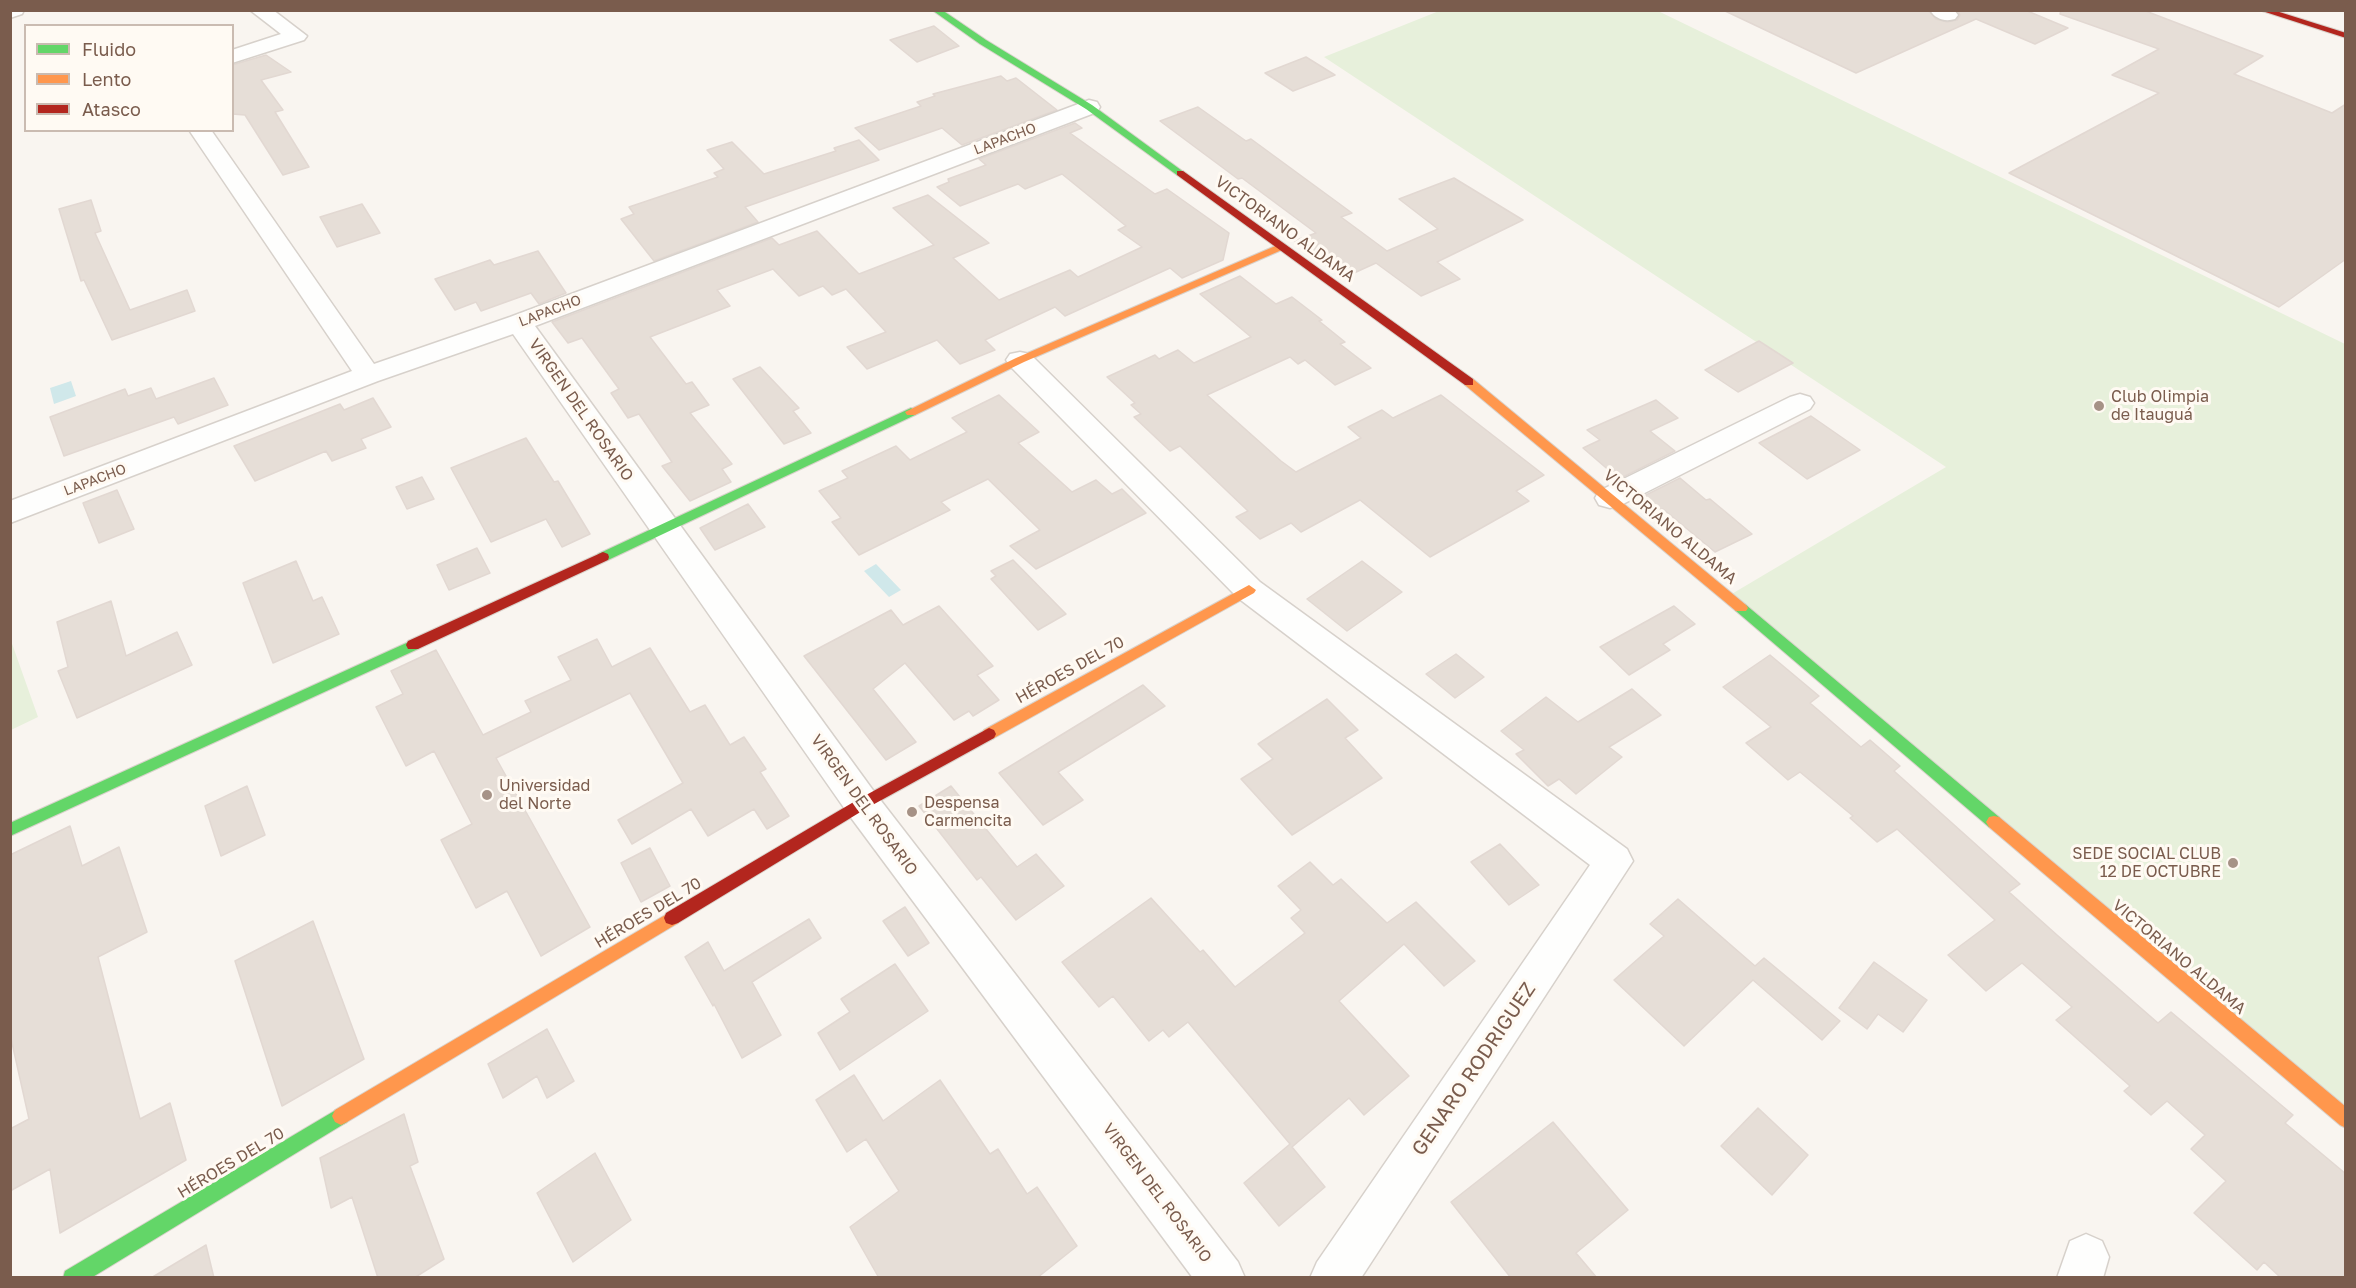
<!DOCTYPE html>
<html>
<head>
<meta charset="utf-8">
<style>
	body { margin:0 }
	#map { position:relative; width:2356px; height:1288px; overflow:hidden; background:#f9f5f0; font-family:"Golos Text",sans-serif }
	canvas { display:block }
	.frame { position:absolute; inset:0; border:12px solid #7a5c4d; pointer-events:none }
	.legend { position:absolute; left:24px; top:24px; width:210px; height:108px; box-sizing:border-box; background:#fffaf3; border:2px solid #cabbb1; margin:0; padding:8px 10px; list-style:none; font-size:18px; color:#7a5c4d }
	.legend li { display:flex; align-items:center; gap:12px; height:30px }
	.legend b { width:30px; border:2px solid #cabbb1 }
</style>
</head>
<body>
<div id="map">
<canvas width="2356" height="1288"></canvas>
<div class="frame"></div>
<ul class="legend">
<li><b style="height:8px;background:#63d668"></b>Fluido</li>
<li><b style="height:8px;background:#ff974d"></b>Lento</li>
<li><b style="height:8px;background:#b3261e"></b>Atasco</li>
</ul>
</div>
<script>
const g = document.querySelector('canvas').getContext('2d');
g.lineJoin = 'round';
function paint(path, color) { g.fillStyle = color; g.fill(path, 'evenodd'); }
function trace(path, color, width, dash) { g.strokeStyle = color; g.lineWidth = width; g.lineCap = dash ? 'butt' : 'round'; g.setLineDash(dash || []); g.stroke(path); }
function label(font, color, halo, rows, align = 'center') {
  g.font = font + ' "Golos Text",sans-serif'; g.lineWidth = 6; g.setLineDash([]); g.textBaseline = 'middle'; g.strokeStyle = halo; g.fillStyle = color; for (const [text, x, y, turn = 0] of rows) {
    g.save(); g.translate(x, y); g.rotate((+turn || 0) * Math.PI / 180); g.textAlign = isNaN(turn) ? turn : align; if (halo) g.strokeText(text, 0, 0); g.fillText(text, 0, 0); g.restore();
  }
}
paint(new Path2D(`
	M1439 11H1658L2345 344V1113L1730 595 1946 467 1324 57Z
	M10 638 38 717 11 730H10Z`), '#e7f0db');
paint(new Path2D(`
	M71 381 76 396 54 404 50 388Z
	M876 564 901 590 889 597 864 571Z`), '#d0e8ea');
const building = new Path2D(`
	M1723 10H1928L1936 19 1947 22 1957 20 1960 15 1957 10H2025L2068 28 2035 44 1976 19 1856 73Z
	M2061 10H2143L2263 56 2234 74 2332 113 2346 104V259L2279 307 2009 173 2159 93 2112 75 2159 49 2060 14Z
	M934 26 959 46 917 62 890 40Z
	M266 55 291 72 261 80 283 110 275 112 309 167 283 175 245 115 232 114V65Z
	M1306 57 1335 75 1293 91 1265 73Z
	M1001 76 1007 81 1016 78 1057 110 962 145 942 128 879 150 855 128 921 106 917 102 935 96 933 94Z
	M1198 107 1246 141 1251 139 1352 213 1341 217 1387 251 1438 229 1399 199 1454 178 1523 220 1437 262 1460 279 1421 296 1376 263 1354 273 1344 265 1333 270 1294 241 1316 233 1242 178 1238 179 1160 121Z
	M1075 123 1082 128 1070 133 1155 194 1167 189 1229 233 1223 260 1182 278 1170 268 1065 316 1055 307 985 340 995 350 960 364 937 340 867 369 847 347 886 332 846 289 832 295 823 286 799 296 773 269 717 290 730 306 650 337 686 384 692 382 709 405 690 413 732 464 722 469 731 482 690 501 662 466 672 462 639 414 628 418 611 393 619 389 582 338 568 343 552 322 772 238 779 245 817 231 859 274 934 245 893 208 928 195 989 243 953 258 999 300 1070 270 1078 277 1142 247 1118 230 1126 226 1062 174 1025 189 1018 184 960 206 937 187 949 182 948 179 986 165 979 159Z
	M859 140 879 160 745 207 758 222 654 261 621 219 634 214 629 207 718 177 714 173 724 169 707 150 732 142 764 174 836 151 834 148Z
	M91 200 101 231 95 233 130 310 187 290 195 311 112 340 84 280 81 281 59 209Z
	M362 204 380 233 337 247 320 217Z
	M538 251 566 293 539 304 531 293 481 311 476 302 455 310 435 279 490 260 494 265Z
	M1240 276 1276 304 1292 297 1322 320 1319 321 1345 342 1340 344 1371 368 1335 385 1305 360 1298 364 1290 357 1207 395 1281 461 1296 472 1361 438 1348 427 1382 410 1393 418 1441 395 1544 475 1516 491 1529 501 1430 557 1360 500 1301 532 1291 523 1260 539 1236 517 1248 511 1180 446 1170 451 1134 417 1141 414 1131 405 1135 403 1107 377 1155 355 1159 359 1178 350 1194 363 1251 337 1200 294Z
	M1759 341 1793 363 1738 392 1705 370Z
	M760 367 799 408 793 411 811 433 784 444 733 379Z
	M214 378 228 405 178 424 174 417 64 456 50 417 125 389 128 396 151 388 156 399Z
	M999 395 1039 432 1018 443 1072 492 1096 480 1112 494 1122 489 1146 513 1036 569 1010 546 1040 530 988 479 941 502 950 510 859 555 832 522 841 518 819 491 848 478 842 471 896 446 910 460 967 432 952 418Z
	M373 398 391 427 361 439 366 448 332 461 326 451 255 481 234 446 340 404 344 410Z
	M1656 400 1678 418 1650 431 1675 451 1619 479 1583 448 1600 440 1587 430Z
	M1811 416 1860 450 1807 479 1759 443Z
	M526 438 554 482 558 481 590 534 562 547 546 519 491 542 451 468Z
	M422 477 434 499 407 509 396 487Z
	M1680 478 1706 500 1710 499 1752 534 1715 552 1663 509 1657 512 1640 498Z
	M117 490 134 529 99 543 83 503Z
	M748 504 765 527 715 550 700 528Z
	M477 548 490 573 449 590 437 565Z
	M1013 560 1066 614 1038 630 991 579 996 576 991 571Z
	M296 561 313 601 322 597 339 634 273 663 243 583Z
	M1362 561 1402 592 1347 631 1307 599Z
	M111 601 126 656 177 632 192 665 77 718 58 671 68 667 57 622Z
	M939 606 993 666 977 675 999 700 973 716 969 711 954 720 905 663 873 689 916 742 886 760 804 656 891 610 903 625Z
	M1674 606 1695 624 1663 644 1670 650 1629 675 1600 647Z
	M597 639 612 667 650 648 690 712 705 705 730 745 744 737 766 769 760 772 789 816 767 829 754 809 708 836 691 809 632 844 618 820 683 783 630 693 496 758 590 927 541 956 507 891 476 908 441 840 472 824 434 751 406 766 376 707 403 694 391 671 436 650 483 735 531 712 525 701 571 680 558 657Z
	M1456 654 1484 677 1455 698 1426 674Z
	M1770 655 1819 696 1810 703 1861 747 1870 740 1900 766 1894 771 2020 884 2009 892 2057 935 2158 1023 2171 1012 2293 1115 2285 1123 2346 1174V1278H2281L2264 1262 2257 1270 2194 1213 2226 1181 2191 1149 2205 1135 2167 1101 2151 1115 2124 1091 2130 1086 2056 1020 2072 1007 2022 963 1986 991 1948 955 1995 920 1897 829 1877 842 1850 818 1853 816 1800 772 1788 780 1746 743 1771 727 1723 687Z
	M1143 685 1165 706 1058 772 1083 800 1043 825 999 773Z
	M1632 689 1661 715 1609 747 1622 757 1576 794 1559 779 1548 786 1516 754 1524 750 1501 731 1546 697 1578 722Z
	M1327 699 1358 730 1345 738 1382 778 1292 835 1241 779 1273 759 1258 744Z
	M247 786 265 835 221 856 205 806Z
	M951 786 1017 867 1036 854 1064 886 1016 920 981 877 977 880 919 806Z
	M70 826 82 866 119 847 147 932 98 957 140 1119 170 1103 186 1160 60 1233 50 1169 10 1191V1129L29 1119 10 1034V855Z
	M1500 844 1539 885 1509 905 1471 862Z
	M650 848 670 886 641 902 621 863Z
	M1310 862 1333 885 1341 879 1387 923 1416 902 1475 961 1444 986 1404 944 1339 1001 1409 1076 1364 1115 1349 1098 1292 1147 1325 1187 1279 1226 1244 1183 1290 1144 1188 1022 1169 1037 1163 1030 1149 1041 1113 996 1099 1007 1062 962 1151 898 1200 952 1203 950 1235 987 1305 933 1291 918 1301 910 1278 886Z
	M1678 899 1755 966 1764 958 1840 1021 1822 1040 1753 980 1684 1046 1614 980 1664 936 1650 924Z
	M905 907 929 943 908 956 883 921Z
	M809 919 821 938 752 982 781 1035 742 1058 714 1004 713 1006 685 957 708 942 724 971Z
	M313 921 364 1059 282 1106 235 961Z
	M1874 962 1927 1000 1903 1032 1878 1014 1867 1029 1839 1008Z
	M895 964 928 1011 840 1070 818 1033 850 1012 841 999Z
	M547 1029 574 1081 547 1098 537 1076 503 1098 488 1064Z
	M854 1075 883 1121 940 1080 990 1154 998 1149 1027 1194 1037 1187 1077 1246 1037 1278H879L850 1227 899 1191 866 1139 847 1152 816 1100Z
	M1758 1108 1808 1155 1772 1195 1721 1146Z
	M404 1114 418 1162 410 1166 444 1259 414 1278H378L352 1197 331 1208 320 1158Z
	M1553 1122 1628 1210 1576 1253 1597 1278H1511L1451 1202Z
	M595 1153 631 1220 573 1262 537 1193Z
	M206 1245 214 1278H151Z`);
paint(building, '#e6ded7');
trace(building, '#e2d8d2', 1.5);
const street = new Path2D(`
	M10 10H24L22 14 10 18Z
	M250 10H273L307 36 304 40 232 63V50L281 34Z
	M1930 10H1954L1958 15 1955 19C1945 22 1935 19 1930 10Z
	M1089 100 1097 102 1100 107 1097 112 535 326 875 793 1238 1262 1245 1278H1193L849 815 513 334 378 381 10 523V501L352 371 189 130H211L374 364 510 317Z
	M1020 352 1030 354 1260 582 1627 849 1633 861 1361 1278H1310L1317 1262 1590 865 1238 598 1010 366 1006 360 1010 354Z
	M1800 394 1810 397 1814 403 1810 409 1621 505 1610 508 1599 505 1595 498 1599 491 1790 397Z
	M2086 1234 2102 1241 2109 1257 2103 1278H2057L2070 1241Z`);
const fast = new Path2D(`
	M932 10H942L986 40 1092 105 1185 173 1177 175 1086 109 980 44Z
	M911 408 917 412 915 415 608 560H598L597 557 598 554Z
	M1741 603 1746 605 1999 817 2002 822 1999 827 1994 828 1989 827 1736 611 1734 608 1736 605Z
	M413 640 418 641 420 645 418 649 10 836V823Z
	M341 1107 347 1110 350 1116 347 1122 91 1278H63L65 1271Z`);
const slow = new Path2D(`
	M1280 244 1284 245V249L1024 362 915 415H907L905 412 1016 358Z
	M1469 378 1473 379 1746 605 1748 608 1746 611H1736L1465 385V379Z
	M1249 585 1256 590 1254 593 994 738 989 740 984 738 982 734 984 730Z
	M1994 816 1999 817 2346 1107V1128L2340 1125 1989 827 1986 822 1989 817Z
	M672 911 678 913 680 918 678 923 347 1122 341 1125 335 1122 332 1116 335 1110Z`);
const jam = new Path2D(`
	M2259 10H2273L2346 33V38Z
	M1177 171H1183L1473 379V385H1465L1177 175Z
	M603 552 608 554 609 557 608 560 418 649H408L406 645 408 641Z
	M989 728 994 730 996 734 994 738 867 808 678 923 672 925 666 923 664 918 666 913 857 800Z`);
trace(street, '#d7d1cb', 3);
trace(fast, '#d9d2cb', 2);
trace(slow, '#d9d2cb', 2);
trace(jam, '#d9d2cb', 2);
paint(street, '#fefefd');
paint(fast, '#63d668');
paint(slow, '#ff974d');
paint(jam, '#b3261e');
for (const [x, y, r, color] of [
	[2099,406,6,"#a69286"],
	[487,795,6,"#a69286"],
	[912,812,6,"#a69286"],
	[2233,863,6,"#a69286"]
]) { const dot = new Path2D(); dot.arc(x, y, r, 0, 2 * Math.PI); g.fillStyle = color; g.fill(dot); trace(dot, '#fffaf3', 2); }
label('14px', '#7a5c4d', '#fffaf3', [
	["LAPACHO",1005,139,-21],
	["LAPACHO",550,311,-21],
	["LAPACHO",95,480,-21]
]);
label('16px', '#7a5c4d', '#fffaf3', [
	["VICTORIANO ALDAMA",1285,229,36],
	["VIRGEN DEL ROSARIO",581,410,55],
	["VICTORIANO ALDAMA",1670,527,40],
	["HÉROES DEL 70",1070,670,-29],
	["VIRGEN DEL ROSARIO",864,805,54],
	["HÉROES DEL 70",648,913,-31],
	["VICTORIANO ALDAMA",2179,957,40],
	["HÉROES DEL 70",231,1163,-31],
	["VIRGEN DEL ROSARIO",1157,1193,53]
]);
label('16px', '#7a5c4d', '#fffaf3', [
	["Club Olimpia",2111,397],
	["de Itauguá",2111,415],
	["Universidad",499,786],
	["del Norte",499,804],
	["Despensa",924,803],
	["Carmencita",924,821],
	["SEDE SOCIAL CLUB",2221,854,"right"],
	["12 DE OCTUBRE",2221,872,"right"]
], 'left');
label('20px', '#7a5c4d', '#fffaf3', [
	["GENARO RODRIGUEZ",1474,1069,-56]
]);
</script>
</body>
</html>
